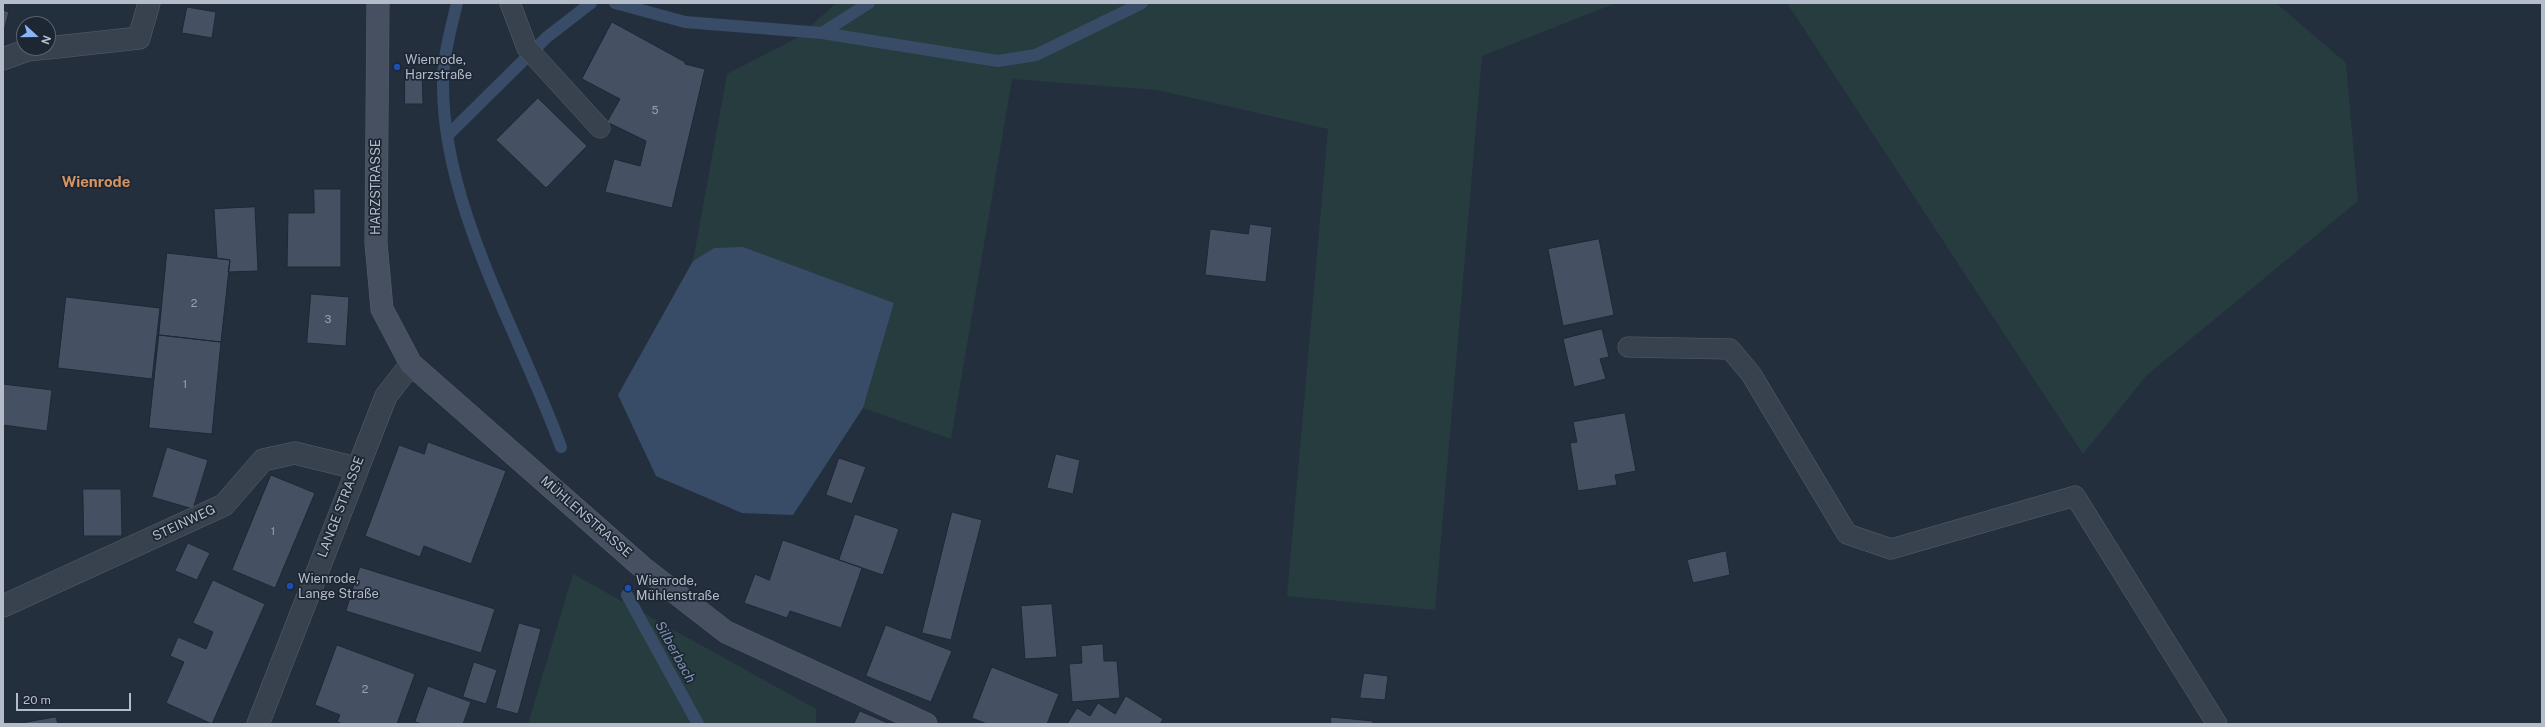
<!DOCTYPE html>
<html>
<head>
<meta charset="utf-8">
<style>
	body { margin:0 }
	#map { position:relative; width:2545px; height:727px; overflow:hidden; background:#242f3e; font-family:"Public Sans",sans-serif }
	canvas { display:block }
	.frame { position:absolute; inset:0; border:4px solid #b4bcc9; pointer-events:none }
	.north { position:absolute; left:16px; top:16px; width:40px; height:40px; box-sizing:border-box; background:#1d2633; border:1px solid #59626f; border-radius:50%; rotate:111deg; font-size:11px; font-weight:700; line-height:16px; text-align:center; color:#b4bcc9 }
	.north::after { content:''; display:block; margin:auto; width:14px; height:18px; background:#8ab4f8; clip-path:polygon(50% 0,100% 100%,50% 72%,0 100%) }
	.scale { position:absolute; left:16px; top:693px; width:115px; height:18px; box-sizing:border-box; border:2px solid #b4bcc9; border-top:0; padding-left:5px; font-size:12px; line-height:14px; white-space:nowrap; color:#b4bcc9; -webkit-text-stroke:3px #1d2633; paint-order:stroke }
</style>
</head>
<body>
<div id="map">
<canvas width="2545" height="727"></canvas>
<div class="frame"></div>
<div class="north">N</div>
<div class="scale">20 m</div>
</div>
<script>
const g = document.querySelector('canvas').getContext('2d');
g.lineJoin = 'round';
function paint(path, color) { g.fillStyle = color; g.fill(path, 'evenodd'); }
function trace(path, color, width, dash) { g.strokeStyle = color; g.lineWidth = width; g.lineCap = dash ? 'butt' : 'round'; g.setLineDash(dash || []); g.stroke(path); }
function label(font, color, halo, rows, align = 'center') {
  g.font = font + ' "Public Sans",sans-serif'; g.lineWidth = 3.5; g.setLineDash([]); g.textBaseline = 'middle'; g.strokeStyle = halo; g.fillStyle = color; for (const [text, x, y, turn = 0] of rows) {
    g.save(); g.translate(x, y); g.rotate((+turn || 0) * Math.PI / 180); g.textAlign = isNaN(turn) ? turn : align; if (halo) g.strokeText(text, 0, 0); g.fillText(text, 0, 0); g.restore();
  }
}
paint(new Path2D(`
	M836 3H1616L1482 56 1435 610 1287 596 1328 129 1157 90 1012 79 951 439 863 408 894 303 714 248 693 261 727 74 799 37Z
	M1787 3H2276L2346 63 2358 201 2147 375 2083 454Z
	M573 574 816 709V724H528Z`), '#263c3f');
paint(new Path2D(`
	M743 247 894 303 863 408 793 515 742 513 656 476 618 395 693 261 714 248Z`), '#394c67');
trace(new Path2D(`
	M457 3C451 28 443 57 443 83 442 206 520 334 561 447
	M615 3 685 22 822 33 998 61 1036 55 1142 3
	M822 33 869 3
	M447 136 547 37 591 3
	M627 595 698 724`), '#394c67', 12);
const building = new Path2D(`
	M187 7 216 12 212 38 182 33Z
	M3 10 9 12 3 34Z
	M612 22 685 62V64L705 69 672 208 605 192 614 159 640 166 646 141 607 122 620 99 582 79Z
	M405 71H422L423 104H405Z
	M538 98 587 146 546 188 496 140Z
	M314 189H341V267H287L288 213H314Z
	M255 207 258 271 228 272 230 260 217 258 214 209Z
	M1250 224 1272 227 1266 282 1205 275 1210 229 1248 234Z
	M1599 239 1614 315 1563 326 1548 249Z
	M167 253 230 260 221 342 159 335Z
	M311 294 349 297 346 346 307 343Z
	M66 297 160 308 152 379 58 368Z
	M1602 329 1609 357 1600 359 1606 379 1574 387 1563 339Z
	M159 335 221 342 212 434 149 428Z
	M3 384 52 390 47 431 3 425Z
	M1625 413 1636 471 1615 475 1617 485 1578 491 1570 443 1577 442 1573 422Z
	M428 442 506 471 471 564 424 546 420 557 365 536 399 445 424 454Z
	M167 447 208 460 193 509 152 497Z
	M1056 454 1080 460 1073 494 1047 488Z
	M839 458 866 467 852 504 826 495Z
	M271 475 315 493 275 588 232 570Z
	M83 489H121L122 536H84Z
	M952 512 982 520 951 640 922 633Z
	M855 514 899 529 883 575 839 560Z
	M783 540 862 568 841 628 790 611 787 618 744 603 755 574 769 580Z
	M188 543 210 553 197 580 175 571Z
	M1726 551 1730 575 1693 583 1687 560Z
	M360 567 495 609 481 653 346 611Z
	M213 580 265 604 212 724 166 703 184 662 170 656 178 637 206 649 213 632 193 623Z
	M1052 604 1057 657 1025 659 1021 606Z
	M519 623 541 629 518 714 496 708Z
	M886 625 952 651 931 702 866 676Z
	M1103 644 1104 661H1117L1120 698 1072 702 1069 664 1082 663 1081 646Z
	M337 645 415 674 397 724H343L337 722 340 715 315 705Z
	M474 662 497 670 486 704 463 697Z
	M992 667 1059 694 1047 724H987L972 718Z
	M1364 673 1388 676 1385 700 1360 698Z
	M428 686 471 702 463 724H422L415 722Z
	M1126 696 1163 719 1160 724H1067L1077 708 1090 716 1098 703 1115 714Z
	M860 711 890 724H854Z
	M56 717 58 724H16Z
	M1331 717 1373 721V724H1331Z`);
paint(building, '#455162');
trace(building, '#1f2835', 1);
const service = new Path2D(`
	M510 3 527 48 600 128
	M1628 347 1730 349 1751 374 1847 534 1891 549 2075 496 2217 724`);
const minor = new Path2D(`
	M48 48 139 38 149 3
	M3 59 28 50 46 48
	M3 606 224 505 263 460 295 453 356 468`);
const tertiary = new Path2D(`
	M258 724 386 396 411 364`);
const secondary = new Path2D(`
	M378 3 376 243 382 309 411 364 642 567 726 632 926 724`);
trace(service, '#565f6c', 21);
trace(minor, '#565f6c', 23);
trace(tertiary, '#565f6c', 23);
trace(secondary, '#565f6c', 23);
trace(service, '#38414e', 20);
trace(minor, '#38414e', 22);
trace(tertiary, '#38414e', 22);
trace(secondary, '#465061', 22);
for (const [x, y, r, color] of [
	[397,67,4,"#1a4fb4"],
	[290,586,4,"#1a4fb4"],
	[628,588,4,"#1a4fb4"]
]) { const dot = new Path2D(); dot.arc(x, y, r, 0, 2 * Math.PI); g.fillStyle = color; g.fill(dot); trace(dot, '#1d2633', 1.5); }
label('11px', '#98a1af', null, [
	["5",655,111],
	["2",194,304],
	["3",328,320],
	["1",185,385],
	["1",273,532],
	["2",365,690]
]);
label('13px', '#b4bcc9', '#1d2633', [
	["Wienrode,",405,60],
	["Harzstraße",405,75],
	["Wienrode,",298,579],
	["Lange Straße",298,594],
	["Wienrode,",636,581],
	["Mühlenstraße",636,596]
], 'left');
label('13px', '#b4bcc9', '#1d2633', [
	["HARZSTRASSE",376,187,-90],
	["LANGE STRASSE",341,507,-69],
	["MÜHLENSTRASSE",586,517,41],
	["STEINWEG",184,523,-25]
]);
label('italic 14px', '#7c92b1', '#1d2633', [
	["Silberbach",675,652,61]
]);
label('bold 15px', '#d59563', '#1d2633', [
	["Wienrode",96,182]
]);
</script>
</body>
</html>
